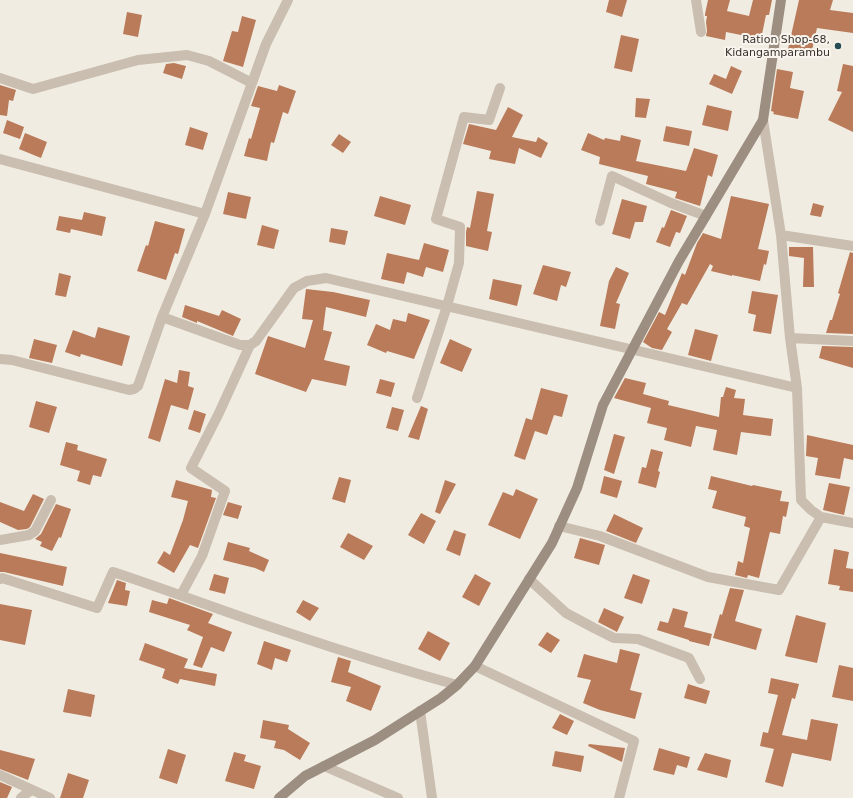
<!DOCTYPE html>
<html>
<head>
<meta charset="utf-8">
<style>
	body { margin:0 }
	canvas { display:block; background:#f1ece2 }
</style>
</head>
<body>
<canvas width="853" height="798"></canvas>
<script>
const g = document.querySelector('canvas').getContext('2d');
g.lineJoin = 'round';
function paint(path, color) { g.fillStyle = color; g.fill(path, 'evenodd'); }
function trace(path, color, width, dash) { g.strokeStyle = color; g.lineWidth = width; g.lineCap = dash ? 'butt' : 'round'; g.setLineDash(dash || []); g.stroke(path); }
function label(font, color, halo, rows, align = 'center') {
  g.font = font + ' "DejaVu Sans",sans-serif'; g.lineWidth = 4; g.setLineDash([]); g.textBaseline = 'middle'; g.strokeStyle = halo; g.fillStyle = color; for (const [text, x, y, turn = 0] of rows) {
    g.save(); g.translate(x, y); g.rotate((+turn || 0) * Math.PI / 180); g.textAlign = isNaN(turn) ? turn : align; if (halo) g.strokeText(text, 0, 0); g.fillText(text, 0, 0); g.restore();
  }
}
paint(new Path2D(`
	M609 0H627L622 17 606 12Z
	M708 0H730L727 11 749 16 753 0H772L769 15H766L761 39 726 32 725 40 706 36 707 31 706 22 707 16H705V14Z
	M799 0H833L830 10 853 13V33L817 28 811 55 788 49Z
	M127 12 142 15 138 37 123 34Z
	M242 16 256 20 243 67 223 61 232 31 238 32Z
	M621 35 639 39 632 72 614 68Z
	M174 63 186 66 182 79 163 73 166 64Z
	M843 64 853 66V132L828 120 842 92 837 91Z
	M731 66 742 71 732 94 709 84 714 74 726 79Z
	M777 69 793 72 790 88 804 91 798 119 773 114 774 112 771 111Z
	M0 85 16 90 13 101 9 100 7 116 0 115Z
	M279 85 296 91 288 114 283 112 274 143 271 142 267 161 244 156 249 138 251 139 260 108 251 106 258 86 277 91Z
	M636 98 650 99 646 118 635 117Z
	M707 105 732 111 728 131 702 125Z
	M508 107 523 115 512 137 536 142 538 137 548 143 541 158 519 148 515 164 489 159 491 151 463 144 469 124 496 130Z
	M7 120 24 127 20 139 3 133Z
	M666 126 692 131 689 146 663 141Z
	M190 127 208 133 203 150 185 145Z
	M25 133 47 142 41 158 19 149Z
	M588 133 604 140 605 138 620 141 621 135 641 140 636 161 686 171 694 148 718 155 712 177 708 175 700 206 675 198 677 192 646 184 648 176 599 164 600 157 581 150Z
	M339 134 351 142 343 153 331 145Z
	M477 191 494 194 487 231 492 232 488 251 466 246V232L467 227 470 228Z
	M228 192 251 197 246 219 223 214Z
	M380 196 411 205 405 225 374 216Z
	M731 196 769 204 758 249 769 251 766 265 764 264 760 281 732 275V276L711 271 713 266 710 264 687 305 682 303 667 329 672 332 662 350 652 348 643 342 659 312 665 315 682 273 685 275 697 243 703 233 721 239Z
	M622 199 647 206 643 222H635L630 239 612 234Z
	M813 203 824 206 821 217 810 215Z
	M671 210 687 216 680 233 676 232 670 247 656 242 662 227 664 228Z
	M84 212 106 217 102 236 71 229 70 233 56 230 59 216 82 220Z
	M155 221 185 229 178 254 175 253 166 280 137 271 146 245 148 246Z
	M262 225 279 230 274 249 257 245Z
	M331 228 348 231 345 245 329 242Z
	M424 243 449 250 443 272 426 267 423 277 407 272 404 284 381 279 387 253 419 260Z
	M789 247H813L814 287H803L804 258 789 256Z
	M850 252 853 253V334L826 333 830 320H832L840 294 838 293Z
	M543 265 571 272 566 287 561 285 557 301 533 294Z
	M616 267 629 273 616 303 620 304 615 329 600 326 609 281Z
	M59 273 71 276 66 297 55 295Z
	M493 279 522 285 517 306 489 299Z
	M306 289 333 292 370 300 366 317 326 307 323 330 332 332 324 360 350 366 346 386 312 379 306 392 255 374 268 336 305 348 313 320 302 319Z
	M752 291 778 295 771 334 753 331 756 315 748 313Z
	M185 305 219 316 222 310 241 319 233 336 197 321V323L182 317Z
	M408 313 430 320 414 359 387 351 386 353 367 345 376 324 390 330 393 319 406 322Z
	M98 327 130 336 122 366 81 354 80 357 65 352 73 330 95 338Z
	M695 329 718 335 711 361 688 355Z
	M34 339 57 345 52 363 29 358Z
	M450 339 472 349 462 372 440 363Z
	M822 346 853 347V368L819 358Z
	M179 370 190 372 188 386 194 388 188 410 171 405 160 442 148 438 165 379 177 383Z
	M625 378 646 383 643 394 669 401 668 405 719 417 721 397H723L726 387 736 390 734 398 745 399 743 415 773 419 771 436 741 432 737 455 713 450 717 430 696 426 691 447 664 440 667 428 647 423 651 408 614 398Z
	M380 379 395 383 391 397 376 393Z
	M541 388 568 395 562 417 554 415 547 435 535 431 525 460 514 456 526 418 532 420Z
	M36 401 57 407 49 433 29 427Z
	M421 406 428 409 419 440 408 437Z
	M392 407 404 410 398 431 386 428Z
	M194 410 206 414 200 433 188 429Z
	M614 434 625 437 614 474 604 470Z
	M807 435 853 445V460L844 458 840 479 815 475 818 458 806 456Z
	M66 442 78 445 77 450 107 459 101 477 93 475 90 485 77 481 80 471 60 465Z
	M651 449 663 452 658 471 660 472 656 488 638 483 642 467 646 468Z
	M604 476 622 481 617 498 600 493Z
	M711 476 752 486 753 485 782 491 780 501 789 502 786 517 783 516 780 534 770 532 759 578 748 575 747 578 735 575 738 561 743 563 750 528 744 526 746 517 712 508 717 491 708 489Z
	M339 477 351 480 345 503 332 499Z
	M176 480 212 490 211 497 216 498 198 548 190 545 174 573 157 563 164 551 170 555 183 520 188 501 171 497Z
	M445 480 456 484 440 514 435 512Z
	M829 483 850 487 844 515 823 510Z
	M516 489 538 499 520 539 488 525 503 492 513 496Z
	M33 494 44 499 30 527 27 529 18 530 0 522V502L24 511Z
	M228 502 242 506 238 519 223 515Z
	M56 504 71 509 61 538 59 537 52 551 40 546 42 542 35 539 41 534Z
	M421 513 436 521 424 544 408 535Z
	M614 514 643 528 636 543 606 531Z
	M454 530 466 534 460 556 446 550Z
	M348 533 373 546 364 560 340 547Z
	M580 538 605 545 599 565 574 558Z
	M228 542 250 548 249 551 269 560 264 572 255 568 223 560Z
	M834 549 849 552 846 568 853 569V592L839 590 840 586 828 584Z
	M0 553 67 567 63 586 4 572H0Z
	M214 574 229 578 225 594 209 590Z
	M475 574 491 583 479 606 462 597Z
	M633 574 650 580 642 604 624 598Z
	M117 580 126 583 125 590 130 591 127 606 108 603Z
	M730 588 744 590 735 621 762 629 756 650 713 638 720 614 722 615Z
	M169 598 213 614 208 623 232 632 224 652 211 647 202 668 193 665 203 637 187 630 190 625 149 612 152 600 167 604Z
	M303 600 319 608 310 621 296 612Z
	M0 604 32 610 25 645 0 640Z
	M604 608 624 617 617 632 598 622Z
	M673 608 688 612 684 627 712 634 709 646 689 641V640L657 630 660 621 668 623Z
	M796 615 826 623 817 663 785 656Z
	M428 631 450 643 440 661 418 649Z
	M547 632 560 640 551 653 538 645Z
	M264 641 291 650 287 662 275 658 272 670 257 664Z
	M145 643 188 659 184 668 217 674 215 686 180 679 178 684 162 678 165 669 139 660Z
	M620 649 640 654 630 690 642 693 635 719 600 710 583 703 591 680 577 677 584 654 617 663Z
	M338 657 351 661 348 672 381 686 371 711 346 701 351 687 331 682Z
	M839 665 853 668V701L832 697Z
	M771 678 799 684 795 699 792 698 782 735 807 740 811 719 838 724 831 761 792 753 783 787 765 782 774 749 760 746 763 732 768 733 778 695 768 693Z
	M688 684 710 691 706 704 684 698Z
	M68 689 95 695 91 717 63 712Z
	M560 714 574 721 567 735 552 728Z
	M263 720 289 725 288 729 310 743 300 760 284 750 274 748 276 741 260 738Z
	M589 744 625 748 622 762 588 746Z
	M659 748 690 757 687 768 677 765 674 775 653 770Z
	M168 749 186 755 177 784 159 778Z
	M0 750 35 759 28 780 0 769Z
	M555 751 584 756 581 772 552 766Z
	M234 752 246 755 244 761 261 766 254 789 225 781Z
	M705 753 731 760 727 778 697 770Z
	M68 773 89 780 83 798H60Z
	M0 782 12 787 7 798H0Z`), '#b97b59');
trace(new Path2D(`
	M696 0 701 32
	M0 78 33 89 138 60 187 55 209 61 252 83
	M763 120 781 235 790 338 797 388 801 500 811 510 821 517 853 523
	M0 159 205 214
	M600 221 612 176 671 203 706 216
	M781 235 853 246
	M162 317 240 345H250L256 341 294 288 307 281 326 278 797 388
	M790 338 853 341
	M0 359 12 360 129 390 134 389 138 386 162 317 205 214 266 44 288 0
	M417 398 447 306 459 263 460 227 436 219 464 117 489 120 500 88
	M559 526 600 536 708 577 779 590 821 517
	M0 540 29 535 35 531 51 500
	M0 579 2 578 97 608 113 572C168 590 222 611 277 629 336 649 396 668 457 685
	M529 579 566 613 594 628 614 638 638 639 689 658 700 679
	M181 595 202 556 225 491 191 468 219 413 250 345
	M475 666 634 741 619 798
	M420 711 432 798
	M324 766 398 798
	M0 775 50 798
	M21 798 31 790`), '#c9beaf', 10);
trace(new Path2D(`
	M279 798 305 776 375 740 441 698 457 685 475 666 552 543 577 488 603 405 679 261 763 120 781 0`), '#9c8e80', 10);
for (const [x, y, r, color] of [
	[838,46,4,"#264d56"]
]) { const dot = new Path2D(); dot.arc(x, y, r, 0, 2 * Math.PI); g.fillStyle = color; g.fill(dot); trace(dot, '#f9f5ee', 1.5); }
label('11px', '#38312c', '#f9f5ee', [
	["Ration Shop-68,",830,40],
	["Kidangamparambu",830,53]
], 'right');
</script>
</body>
</html>
